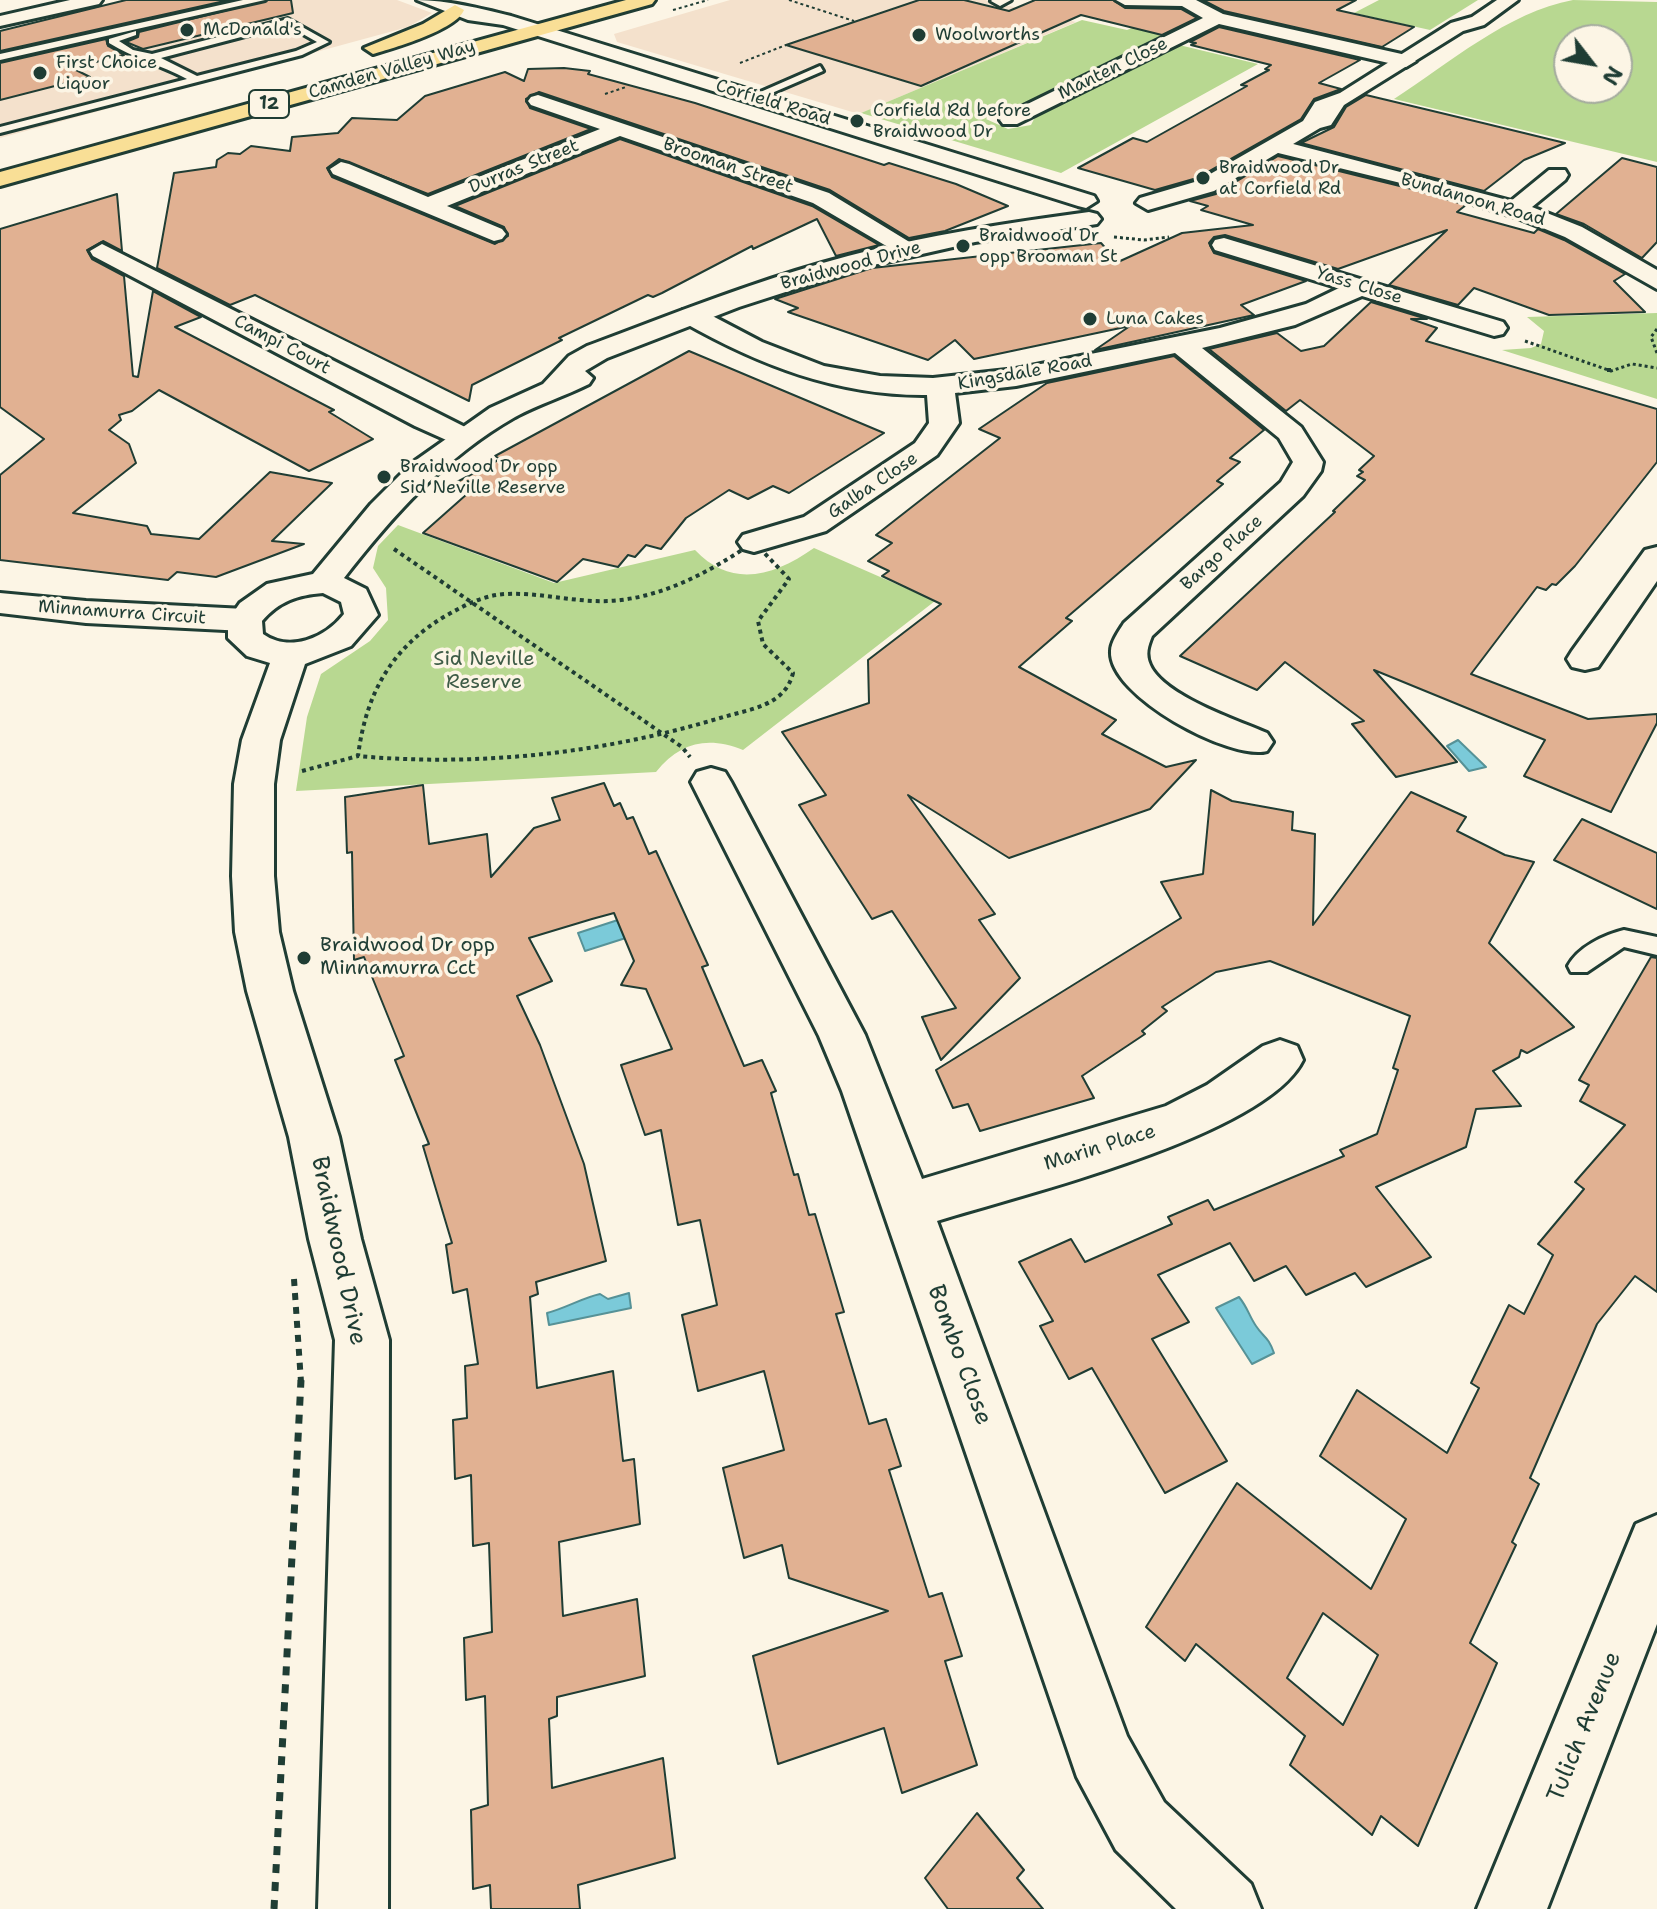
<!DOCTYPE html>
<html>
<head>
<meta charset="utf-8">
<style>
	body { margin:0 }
	#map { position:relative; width:1657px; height:1909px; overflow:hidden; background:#fcf5e5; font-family:"Shantell Sans",sans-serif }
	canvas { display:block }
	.north { position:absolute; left:1553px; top:24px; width:80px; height:80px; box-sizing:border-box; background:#fcf5e5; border:2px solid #a4ab9e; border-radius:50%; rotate:121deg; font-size:22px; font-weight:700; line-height:32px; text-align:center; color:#1f3d34 }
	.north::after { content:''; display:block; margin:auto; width:28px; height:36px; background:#1f3d34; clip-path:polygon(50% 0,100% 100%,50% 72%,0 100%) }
</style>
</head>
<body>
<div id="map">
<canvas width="1657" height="1909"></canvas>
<div class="north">N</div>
</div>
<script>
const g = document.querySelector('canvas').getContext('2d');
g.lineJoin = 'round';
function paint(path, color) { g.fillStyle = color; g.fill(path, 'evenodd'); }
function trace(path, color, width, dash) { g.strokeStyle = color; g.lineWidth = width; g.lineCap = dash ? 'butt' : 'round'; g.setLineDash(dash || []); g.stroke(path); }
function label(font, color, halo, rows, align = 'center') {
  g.font = font + ' "Shantell Sans",sans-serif'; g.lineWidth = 7; g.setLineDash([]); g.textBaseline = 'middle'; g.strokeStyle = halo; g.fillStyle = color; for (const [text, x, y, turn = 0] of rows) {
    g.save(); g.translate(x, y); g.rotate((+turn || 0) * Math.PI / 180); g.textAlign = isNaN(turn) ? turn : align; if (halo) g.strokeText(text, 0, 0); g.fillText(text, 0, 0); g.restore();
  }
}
paint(new Path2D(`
	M223 0H397L432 13 408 27 0 138V52Z
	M730 0H985L1076 22 859 114 617 42 614 34Z`), '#f4e1cc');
paint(new Path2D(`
	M1379 0H1478L1430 30 1354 13Z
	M1573 0 1657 2V162L1394 99C1448 64 1508 12 1573 0ZM1569 40H1617V88H1569Z
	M1183 8 1198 16V21L1023 107 993 112 986 119 1008 129 1031 125 1037 113 1175 44 1258 64 1061 173 861 113 1082 20 1127 30Z
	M1657 313V399L1502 350 1531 348 1541 344 1544 331 1527 317Z
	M398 525 554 583 695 550C732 589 774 576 814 548L935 601 743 750C708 736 680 742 656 772L296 791 307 717 321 674 370 641 388 620 386 588 373 568 378 546Z`), '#b8d891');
const water = new Path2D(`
	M1458 740 1486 767 1469 771 1447 746Z
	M624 918 632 936 585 951 578 933Z
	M629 1293 631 1308 549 1325 547 1313C566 1308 582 1298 600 1294L608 1299Z
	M1239 1297C1248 1308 1249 1316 1256 1326 1264 1338 1268 1336 1274 1353L1252 1364 1216 1308Z`);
paint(water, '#7bcad9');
trace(water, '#569297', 2);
const building = new Path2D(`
	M126 0H229L0 51V31Z
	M268 0H291L293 13 143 49 126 42 138 37 139 32Z
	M919 0H964L1009 11 1035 0H1113L1125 8 1181 9 1197 18 1162 35 1081 15 921 86 786 45Z
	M1203 0H1356L1337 10 1414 27 1382 47 1224 11Z
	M1219 27 1360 60 1319 83 1341 89 1314 99 1301 119 1197 178 1155 190 1078 168 1133 138 1147 142 1247 86 1241 85 1269 70 1265 69 1271 65 1191 45 1196 43 1190 42Z
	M106 39 108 46 124 55 72 68 90 77 0 100V63Z
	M564 68 590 71 588 74 695 103 884 165 889 163 956 184 1008 206 945 231 909 238 830 190 539 92 526 99 530 108 591 129 428 194 339 159 327 168 332 177 495 244 508 236 504 227 455 206 620 139 812 206 879 245 836 256 817 219 753 249 752 246 662 293 653 297 648 295 559 338 562 340 472 385 469 401 255 295 230 305 157 268 174 173 216 167 217 160 228 153 240 154 251 146 290 151 292 137 338 133 352 118 397 120 425 96 505 72 524 81 528 69Z
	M1366 95 1487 124 1565 143 1524 160 1484 191 1301 143 1334 127 1346 107Z
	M1278 156 1416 190 1466 205 1457 212 1534 233 1538 229 1564 240 1625 274 1614 281 1645 312 1549 315 1474 288 1458 305 1389 285 1447 230 1338 269 1225 235 1214 237 1209 243 1214 253 1306 281 1241 305 1254 315 1095 350 1130 326 974 359 955 340 928 360 788 312 798 308 775 299 872 268 1101 243 1118 262 1182 233 1253 225 1201 210 1208 206 1190 201 1216 194Z
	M1622 158 1657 167V242L1642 258 1584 224 1556 214Z
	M117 194 122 251 103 241 87 250 92 259 124 276 133 376 138 377 153 291 201 317 175 327 334 410 329 412 373 439 309 471 159 390 132 411 119 415 121 420 109 430 129 444 136 463 73 513 147 526 151 534 199 539 270 472 332 483 272 541 304 544 216 577 177 572 168 580 0 560V475L44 439 0 407V229Z
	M1371 302 1427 319H1411L1437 328 1426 341 1657 409V462L1575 566 1556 585 1552 584 1546 590 1537 587 1471 674 1588 719 1657 714V723L1611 812 1524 776 1545 740 1374 670 1457 762 1396 777 1352 724 1364 721 1285 662 1257 690 1180 656 1335 512 1333 511 1365 480 1357 476 1363 472 1359 470 1374 456 1300 400 1286 411 1209 349 1277 333 1301 351 1324 346Z
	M689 351 884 433 789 493 773 486 748 499 729 490 686 518 661 549 646 545 635 557 628 555 618 567 583 559 557 582 423 533 467 494 460 490 466 487 457 482 500 459 495 456Z
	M1174 356 1264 430 1230 458 1240 462 1217 481 1223 484 1066 618 1072 621 1019 667 1116 720 1102 734 1166 767 1196 760 1150 809 1009 858 908 795 995 914 979 920 1020 978 941 1060 922 1017 956 1008 892 911 872 919 799 805 826 795 782 732 869 703 868 660 941 604 882 576 889 571 868 561 892 543 876 535 1000 438 979 429 1047 383Z
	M604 783 614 806 620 803 627 819 633 817 649 854 656 851 708 965 702 967 744 1066 762 1060 776 1091 771 1093 794 1175 798 1174 809 1215 815 1214 844 1312 836 1314 869 1424 886 1419 901 1466 889 1470 929 1597 942 1593 962 1656 945 1661 977 1765 902 1793 884 1728 778 1764 753 1656 888 1611 789 1578 782 1545 744 1558 723 1468 784 1450 764 1371 698 1391 682 1315 717 1305 700 1220 678 1225 661 1130 645 1135 621 1065 672 1049 646 989 621 985 634 961 614 913 592 919 529 938 552 981 517 996 540 1045 584 1164 606 1261 536 1282 538 1294 530 1297 537 1388 613 1371 623 1461 634 1459 640 1524 559 1542 563 1616 637 1599 645 1676 557 1697V1716L549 1719 552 1788 663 1758 675 1858 578 1885 580 1909H491L490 1885 473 1889 471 1810 488 1805 485 1696 466 1700 464 1638 492 1632 489 1543 473 1546 471 1475 455 1479 453 1420 467 1418 465 1366 478 1364 467 1289 453 1293 446 1245 452 1243 423 1146 429 1144 395 1060 404 1056 364 957 354 960 352 852 347 853 345 797 423 785 429 844 487 834 491 877 534 828 560 820 552 798Z
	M1211 790 1232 801 1293 812 1292 830 1315 834 1313 925 1411 792 1466 817 1457 831 1505 855 1534 862 1489 943 1574 1027 1527 1053 1521 1050 1519 1057 1493 1071 1521 1106 1476 1109 1466 1147 1376 1187 1431 1257 1366 1287 1355 1273 1306 1295 1286 1266 1254 1281 1230 1243 1158 1275 1189 1322 1152 1339 1227 1461 1165 1493 1092 1368 1069 1379 1040 1326 1053 1321 1019 1262 1071 1239 1085 1262 1172 1224 1168 1217 1208 1200 1214 1210 1344 1156 1340 1150 1377 1134 1398 1070 1393 1068 1410 1016 1270 961 1216 972 1162 1007 1167 1011 1142 1031 1145 1034 1082 1076 1094 1098 980 1131 968 1104 953 1108 936 1070 1181 918 1161 882 1203 874Z
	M1582 819 1657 853V909L1554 860Z
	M1651 957 1657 958V1292L1635 1276 1597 1324 1530 1478 1539 1484 1512 1542 1516 1545 1470 1643 1497 1663 1418 1846 1381 1816 1372 1835 1290 1765 1305 1736 1196 1644 1185 1661 1146 1627 1237 1483 1371 1589 1406 1519 1320 1456 1357 1390 1447 1453 1479 1388 1471 1383 1509 1305 1524 1314 1553 1255 1538 1244 1584 1189 1575 1182 1625 1125 1580 1101 1589 1085 1579 1080ZM1323 1613 1378 1655 1343 1725 1287 1678Z
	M977 1813 1024 1870 1017 1878 1043 1909H948L925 1878Z`);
paint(building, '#e1b192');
trace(building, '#1f3d34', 2);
const lane = new Path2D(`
	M243 0H265L0 60V54Z
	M288 19 329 42 302 55 0 133V127L187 79C161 65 133 58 109 43V39L136 31V35L119 41 133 50 152 54ZM287 25 317 42 296 51 197 76 161 58Z
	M820 66 823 71 758 99 749 97Z
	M1624 930 1657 937V955L1624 947 1587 972H1571L1568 966C1578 947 1604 935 1624 930Z`);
const street = new Path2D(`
	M70 0H102L99 4 0 26V16Z
	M1011 0 1000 6 991 1 992 0Z
	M1116 0H1196L1223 14 1406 55 1416 61 1406 67 1219 24 1017 124H1003L1000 120 1003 116 1203 18 1182 6 1125 5Z
	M538 95 829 193 921 249 918 254H900L813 203 620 136 447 206 502 229 506 234 502 239 494 241 333 174 330 169 341 162 349 164 428 197 600 129 531 105 528 101 531 97Z
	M1278 140 1511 201 1549 170H1565L1568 175 1565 180 1532 207 1582 227 1657 270V289L1565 237 1518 218 1417 187 1270 151 1267 146Z
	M1224 238 1503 322 1507 328 1503 334 1494 336 1362 296 1295 325 1202 348 1301 427 1323 462 1321 471 1303 496 1152 636C1148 646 1145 654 1150 665 1164 696 1237 720 1267 733L1273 742 1267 751C1231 761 1108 696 1111 651 1111 642 1119 631 1124 623L1281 482 1293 462 1279 438 1175 353 1016 386 955 393 959 423 937 455 826 531 754 552 743 549 738 542 743 535 804 517 915 443 929 423 927 395C838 396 759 365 683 322L679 316 683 310H701L762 342 824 366 880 376 933 378 1016 369 1220 328 1306 304 1339 288 1215 250 1212 245 1215 240Z
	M102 244 473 431 478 437 473 443H453L415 426 93 256 90 251Z
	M1657 547V581L1598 667 1585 670 1572 667 1567 659 1572 651 1645 550Z
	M0 593 86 601 245 609 257 612 262 620 257 628 245 631 86 623 0 613Z
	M711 768 725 772 731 782 865 1035 922 1179 1166 1106 1207 1085 1263 1046 1280 1040 1297 1046 1303 1060C1266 1136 1020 1195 937 1221L1127 1736 1164 1802 1251 1884 1261 1909H1176L1116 1850 1077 1777 842 1091 819 1036 691 782 697 772Z
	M1657 1515V1624L1547 1909H1477L1636 1524Z`);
const secondary = new Path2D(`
	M417 0C447 0 482 9 511 16L1094 196 1097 201 1086 208 1078 206 503 25 468 20Z
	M1497 0H1518L1484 25 1463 31 1344 105 1331 125 1320 128 1214 191 1148 210 1136 203 1140 198 1198 181 1303 121 1315 102 1340 93 1451 23 1472 17Z
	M1089 212 1097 214 1101 219 1097 224 975 242 860 268 739 307 607 358 585 371 593 378 589 384C565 396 539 404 515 417 445 457 393 515 344 578L366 589 378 615 351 646 305 664 280 740 274 784V876L279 932 293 991 339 1137 361 1239 389 1340 388 1909H318L335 1340 309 1239 289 1137 247 991 235 932 232 876 234 784 242 740 270 663 247 656 228 638V620L240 603 267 584 313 574 371 504 412 463 490 408 543 384 569 356 587 346C673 314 759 279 848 256 927 235 1008 223 1089 212ZM323 593 341 602 344 614C325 638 290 653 263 634L262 621C279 601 298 595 323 593Z`);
const primary = new Path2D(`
	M626 0H655L652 4 0 186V172Z
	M455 5 464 10C456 30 394 48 373 54L364 48 423 24Z`);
trace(lane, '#1f3d34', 6);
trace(street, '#1f3d34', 6);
trace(secondary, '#1f3d34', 6);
trace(primary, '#1f3d34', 6);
trace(new Path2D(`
	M789 0 854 21
	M673 10 708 0
	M740 63 786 45
	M605 94 626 87`), '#1f3d34', 2, [3, 3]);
trace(new Path2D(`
	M1114 237 1144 240 1169 237
	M1657 329 1651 337 1657 353
	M1525 341 1611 371 1632 364 1657 368`), '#1f3d34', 3, [3, 3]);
trace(new Path2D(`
	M1607 370H1615
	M754 542 789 579 758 621 763 644 793 673C785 706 750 709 720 718 604 753 480 767 358 756 366 693 392 646 449 614 467 604 485 595 506 594 544 592 582 605 621 600 670 594 714 569 754 542Z
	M394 549 682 747 690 757
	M302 771 358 756`), '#1f3d34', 4, [4, 4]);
trace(new Path2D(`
	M294 1279 301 1382`), '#1f3d34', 6, [7, 7]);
trace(new Path2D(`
	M274 1909 301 1380`), '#1f3d34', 7, [9, 9]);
paint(lane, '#fcf5e5');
paint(street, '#fcf5e5');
paint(secondary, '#fcf5e5');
paint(primary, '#f9df96');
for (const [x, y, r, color] of [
	[187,30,8,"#1f3d34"],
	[919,35,8,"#1f3d34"],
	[40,73,8,"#1f3d34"],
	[857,121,8,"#1f3d34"],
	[1203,178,8,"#1f3d34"],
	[963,246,8,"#1f3d34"],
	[1090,319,8,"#1f3d34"],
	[384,477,8,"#1f3d34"],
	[304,958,8,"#1f3d34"]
]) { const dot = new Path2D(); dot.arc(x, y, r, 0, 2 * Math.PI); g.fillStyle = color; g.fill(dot); trace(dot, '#fcf5e5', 3); }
label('18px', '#1f3d34', '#fcf5e5', [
	["McDonald's",203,30],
	["Woolworths",935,35],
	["First Choice",56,63],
	["Liquor",56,84],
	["Corfield Rd before",873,111],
	["Braidwood Dr",873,132],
	["Braidwood Dr",1219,168],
	["at Corfield Rd",1219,189],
	["Braidwood Dr",979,236],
	["opp Brooman St",979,257],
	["Luna Cakes",1106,319],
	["Braidwood Dr opp",400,467],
	["Sid Neville Reserve",400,488]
], 'left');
label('18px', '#1f3d34', '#fcf5e5', [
	["Manten Close",1113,69,-26],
	["Camden Valley Way",392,70,-16],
	["Corfield Road",773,103,17],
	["Brooman Street",728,166,19],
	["Durras Street",524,167,-22],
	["Bundanoon Road",1473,200,16],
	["Braidwood Drive",851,266,-15],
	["Yass Close",1359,286,17],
	["Campi Court",282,345,28],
	["Kingsdale Road",1025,373,-10],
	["Galba Close",873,486,-34],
	["Bargo Place",1222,553,-42],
	["Minnamurra Circuit",122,613,4]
]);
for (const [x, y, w] of [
	[269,104,40]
]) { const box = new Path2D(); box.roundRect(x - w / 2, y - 14, w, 28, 6); g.fillStyle = '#fcf5e5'; g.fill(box); trace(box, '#1f3d34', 2); }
label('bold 18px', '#1f3d34', null, [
	["12",269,104]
]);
label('20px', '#3e5c47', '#fcf5e5', [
	["Sid Neville",484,660],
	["Reserve",484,683]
]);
label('20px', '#1f3d34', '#fcf5e5', [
	["Braidwood Dr opp",320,946],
	["Minnamurra Cct",320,969]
], 'left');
label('20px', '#1f3d34', '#fcf5e5', [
	["Marin Place",1100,1148,-17]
]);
label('24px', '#1f3d34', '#fcf5e5', [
	["Braidwood Drive",338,1251,78],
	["Bombo Close",959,1355,70],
	["Tulich Avenue",1585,1727,-68]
]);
</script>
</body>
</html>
